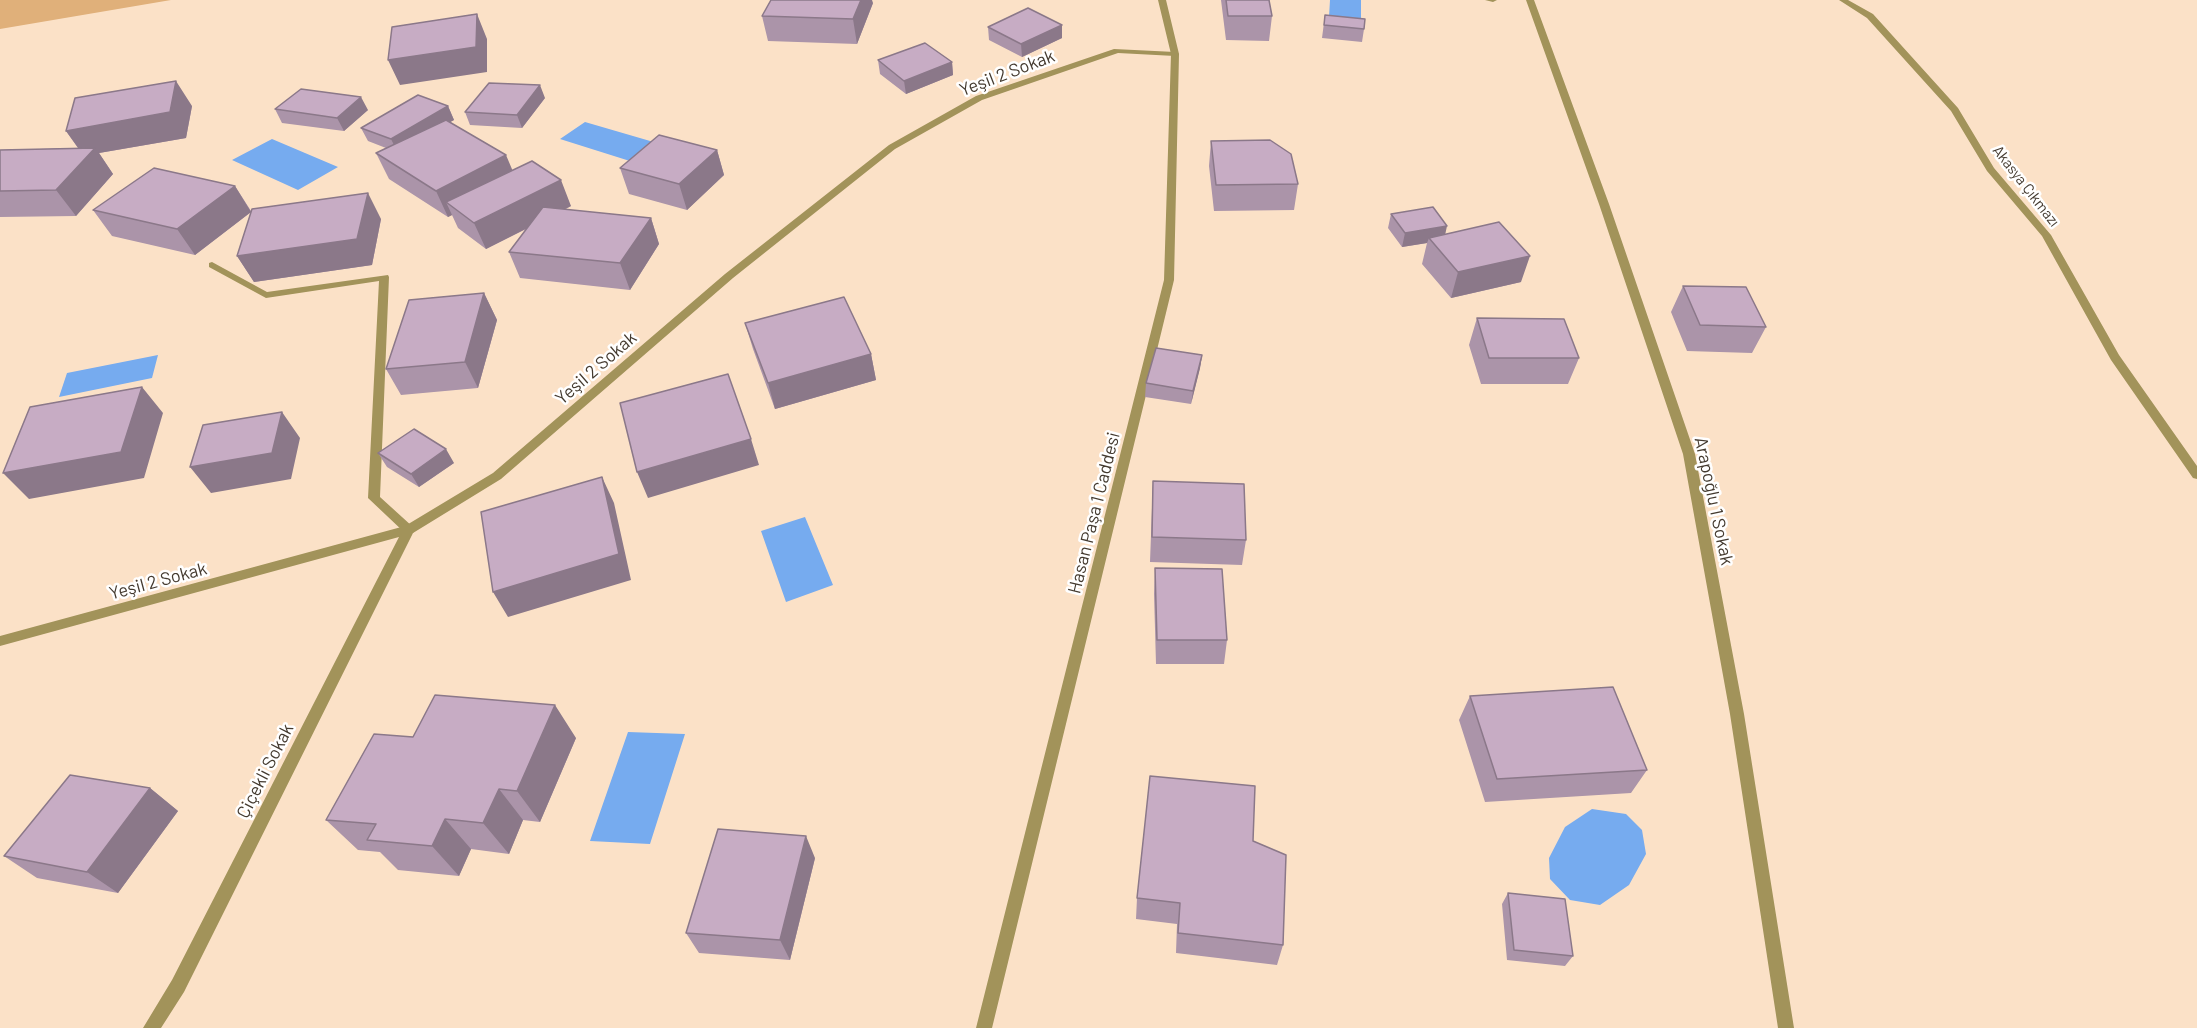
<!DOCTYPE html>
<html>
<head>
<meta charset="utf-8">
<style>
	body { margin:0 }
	canvas { display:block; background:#fbe1c7 }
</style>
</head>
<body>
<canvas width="2197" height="1028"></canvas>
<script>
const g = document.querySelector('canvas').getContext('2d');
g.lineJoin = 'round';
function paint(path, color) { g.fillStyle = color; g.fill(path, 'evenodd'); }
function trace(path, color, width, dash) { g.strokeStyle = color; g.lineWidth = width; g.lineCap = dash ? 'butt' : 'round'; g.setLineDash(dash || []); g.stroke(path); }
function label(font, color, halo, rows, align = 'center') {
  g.font = font + ' Barlow,sans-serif'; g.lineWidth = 5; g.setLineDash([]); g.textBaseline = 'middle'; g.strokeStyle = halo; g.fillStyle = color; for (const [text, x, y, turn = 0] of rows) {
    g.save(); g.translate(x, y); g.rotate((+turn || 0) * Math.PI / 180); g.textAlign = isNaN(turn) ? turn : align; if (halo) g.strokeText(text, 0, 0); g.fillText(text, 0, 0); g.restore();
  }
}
paint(new Path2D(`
	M0 0H171L0 29Z`), '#e0b07a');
paint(new Path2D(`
	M1330 0H1361V19L1329 17Z
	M585 122 657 143 633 162 560 139Z
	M272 139 338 167 298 190 232 160Z
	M158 355 152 378 59 397 67 373Z
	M805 517 833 585 786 602 761 531Z
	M628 732 685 734 650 844 590 841Z
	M1592 809 1626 814 1642 830 1646 854 1629 885 1600 905 1570 900 1550 879 1549 858 1565 827Z`), '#76abef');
paint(new Path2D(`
	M212 262 267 292 388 275 389 277 380 497 413 527 415 530 413 533H405L368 498 379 281 266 298 209 267V263Z`), '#a2935a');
paint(new Path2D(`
	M1526 0H1534L1609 204 1695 454 1744 714 1794 1028H1778L1730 714 1683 454 1599 204Z
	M1839 0H1848L1873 14 1958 108 1994 168 2051 235 2119 355 2197 466V479L2193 478 2111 360 2042 236 1987 171 1951 111 1867 18Z
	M1114 49 1175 52 1179 54 1175 56 1118 53 982 100 895 149 733 278 501 479 413 533 184 992 161 1028H143L172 980 399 537 0 646V636L405 526 493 473 725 274 889 145 976 96Z`), '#a2935a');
paint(new Path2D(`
	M1158 0H1166L1179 54 1174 280 992 1028H976L1164 280 1171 54Z
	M1485 0H1497L1493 2Z`), '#a2935a');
paint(new Path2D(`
	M1221 0H1269L1272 16 1269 41 1226 40Z
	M873 3 857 44 768 41 762 16Z
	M1325 15 1364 29 1362 42 1322 38Z
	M1062 25V38L1022 57 989 40 988 27Z
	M878 60 952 62 953 75 906 94 880 74Z
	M545 98 522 128 470 125 465 112Z
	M192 106 186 138 99 153 113 174 76 216 0 217V150L78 148 66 131Z
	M448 106 454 120 449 122 512 171 571 206 564 210 651 218 659 244 630 290 520 278 509 252 526 229 486 249 458 228 452 215 448 217 389 179 376 153 386 148 368 141 361 128Z
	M275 109 368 110 344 131 282 123Z
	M1211 141 1298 184 1294 210 1214 211 1209 166Z
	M717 150 724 175 687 210 629 194 620 168Z
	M235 186 251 211 381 219 372 265 254 282 237 256 251 212 195 255 112 236 93 210Z
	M1391 214 1445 234 1521 282 1451 298 1422 264 1427 243 1402 247 1388 228Z
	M1683 286 1766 327 1752 353 1687 351 1671 312Z
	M484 293 497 320 478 388 401 395 386 369Z
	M1477 318 1579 358 1568 384H1481L1469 345Z
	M745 323 871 354 876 380 775 409 753 349Z
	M1202 355 1200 368 1191 404 1145 397 1146 383Z
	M378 453 454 463 419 487 387 467Z
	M1153 481 1246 540 1242 565 1150 562Z
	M1155 568 1227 640 1224 664H1156L1154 594Z
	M1470 696 1647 770 1631 793 1485 802 1459 720Z
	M413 737 576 738 540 822 523 820 509 854 471 849 459 876 398 870 380 852 358 850 326 820Z
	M150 788 178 811 118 893 37 878 4 856Z
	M1253 841 1283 945 1277 965 1176 953 1177 924 1136 919 1137 898Z
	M815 858 790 960 699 953 686 933Z
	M1508 893 1573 956 1565 966 1507 960 1502 904Z`), '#ab94a9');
paint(new Path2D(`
	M861 0H872L873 3 857 44 853 19Z
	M477 14 487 39V72L400 85 388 60Z
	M1062 25V38L1022 57 1021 44Z
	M952 62 953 75 906 94 904 81Z
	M176 81 192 106 186 138 99 153 113 174 76 216 56 190 84 156 66 131Z
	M540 85 545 98 522 128 517 115Z
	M361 97 368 110 344 131 337 118Z
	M448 106 454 120 398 153 391 139Z
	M717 150 724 175 687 210 679 184Z
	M506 155 517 181 446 202 452 215 448 217 436 191Z
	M561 180 571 206 486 249 474 223Z
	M235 186 251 212 195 255 177 229Z
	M368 193 381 219 372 265 254 282 237 256Z
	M651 218 659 244 630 290 620 263Z
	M1447 226 1444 240 1429 238 1427 243 1402 247 1405 233Z
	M1530 256 1521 282 1451 298 1458 272Z
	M484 293 497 320 478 388 465 362Z
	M871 354 876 380 775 409 768 383Z
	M1202 355 1200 368 1191 404 1193 391Z
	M142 387 163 413 144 478 29 499 3 473Z
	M282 412 300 438 291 479 211 493 190 467Z
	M751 439 759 465 648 498 637 472Z
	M446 449 454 463 419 487 411 474Z
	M602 477 614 503 631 580 508 617 493 592Z
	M555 705 576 738 540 822 517 791Z
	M150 788 178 811 118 893 87 872Z
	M499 789 523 820 509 854 483 823Z
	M445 819 471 849 459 876 432 846Z
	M806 836 815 858 790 960 780 940Z`), '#8b7889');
const building = new Path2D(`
	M771 0H861L853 19 762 16Z
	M1226 0H1269L1272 16H1228Z
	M1028 8 1062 25 1021 44 988 27Z
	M477 14 476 47 388 60 392 27Z
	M1325 15 1365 19 1364 29 1324 25Z
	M925 43 952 62 904 81 878 60Z
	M176 81 170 112 66 131 75 98Z
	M489 83 540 85 517 115 465 112Z
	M301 89 361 97 337 118 275 109Z
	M418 95 448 106 391 139 361 128Z
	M446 120 506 155 436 191 376 153Z
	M659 135 717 150 679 184 620 168Z
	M1270 140 1291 154 1298 184 1216 185 1211 141Z
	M95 148 56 190 0 191V150Z
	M532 161 561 180 474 223 446 202Z
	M154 168 235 186 177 229 93 210Z
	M368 193 357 239 237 256 252 209Z
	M543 207 651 218 620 263 509 252Z
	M1433 207 1447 226 1405 233 1391 214Z
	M1499 222 1530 256 1458 272 1429 238Z
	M1683 286 1746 287 1766 327 1700 325Z
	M484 293 465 362 386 369 409 300Z
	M844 297 871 354 768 383 745 323Z
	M1477 318 1564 319 1579 358H1489Z
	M1156 348 1202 355 1193 391 1146 383Z
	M728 374 751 439 637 472 620 403Z
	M142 387 121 452 3 473 30 407Z
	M282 412 272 453 190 467 203 425Z
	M414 429 446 449 411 474 378 453Z
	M602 477 619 554 493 592 481 512Z
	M1153 481 1244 484 1246 540 1152 537Z
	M1155 568 1222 569 1227 640H1157Z
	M1613 687 1647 770 1497 779 1470 696Z
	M435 695 555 705 517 791 499 789 483 823 445 819 432 846 367 840 376 824 326 820 374 734 413 737Z
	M70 775 150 788 87 872 4 856Z
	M1150 776 1255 786 1253 841 1286 855 1283 945 1178 933 1180 903 1137 898Z
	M718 829 806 836 780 940 686 933Z
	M1508 893 1565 899 1573 956 1514 950Z`);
paint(building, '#c7acc4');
trace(building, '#8b7889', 1.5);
label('15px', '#443a2f', '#fff', [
	["Akasya Çıkmazı",2026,186,52]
]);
label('18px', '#443a2f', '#fff', [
	["Yeşil 2 Sokak",1007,73,-21],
	["Yeşil 2 Sokak",596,368,-41],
	["Arapoğlu 1 Sokak",1714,501,78],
	["Hasan Paşa 1 Caddesi",1094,513,-76],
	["Yeşil 2 Sokak",158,581,-15],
	["Çiçekli Sokak",265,771,-63]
]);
</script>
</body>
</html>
